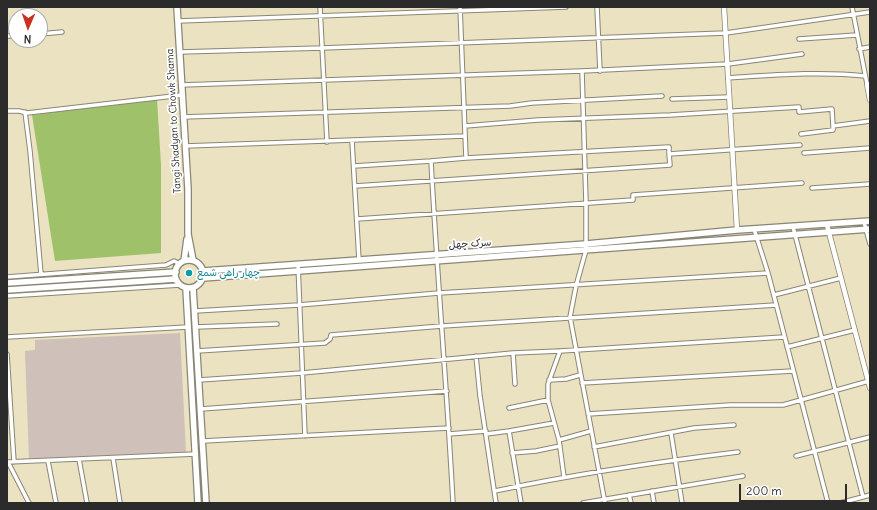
<!DOCTYPE html>
<html>
<head>
<meta charset="utf-8">
<style>
	body { margin:0 }
	#map { position:relative; width:877px; height:510px; overflow:hidden; background:#eae2c0; font-family:Delius,sans-serif }
	canvas { display:block }
	.frame { position:absolute; inset:0; border:8px solid #2b2b2b; pointer-events:none }
	.north { position:absolute; left:8px; top:8px; width:40px; height:40px; box-sizing:border-box; background:#fff; border:1px solid #aaa; border-radius:50%; rotate:182deg; font-size:11px; font-weight:700; line-height:16px; text-align:center; color:#2b2b2b }
	.north::after { content:''; display:block; margin:auto; width:14px; height:18px; background:#c8321e; clip-path:polygon(50% 0,100% 100%,50% 72%,0 100%) }
	.scale { position:absolute; left:739px; top:484px; width:108px; height:18px; box-sizing:border-box; border:2px solid #2b2b2b; border-top:0; padding-left:5px; font-size:12px; line-height:14px; white-space:nowrap; color:#2b2b2b; -webkit-text-stroke:3px #fff; paint-order:stroke }
</style>
</head>
<body>
<div id="map">
<canvas width="877" height="510"></canvas>
<div class="frame"></div>
<div class="north">N</div>
<div class="scale">200 m</div>
</div>
<script>
const g = document.querySelector('canvas').getContext('2d');
g.lineJoin = 'round';
function paint(path, color) { g.fillStyle = color; g.fill(path, 'evenodd'); }
function trace(path, color, width, dash) { g.strokeStyle = color; g.lineWidth = width; g.lineCap = dash ? 'butt' : 'round'; g.setLineDash(dash || []); g.stroke(path); }
function label(font, color, halo, rows, align = 'center') {
  g.font = font + ' Delius,"Playpen Sans Arabic",sans-serif'; g.lineWidth = 3.5; g.setLineDash([]); g.textBaseline = 'middle'; g.strokeStyle = halo; g.fillStyle = color; for (const [text, x, y, turn = 0] of rows) {
    g.save(); g.translate(x, y); g.rotate((+turn || 0) * Math.PI / 180); g.textAlign = isNaN(turn) ? turn : align; if (halo) g.strokeText(text, 0, 0); g.fillText(text, 0, 0); g.restore();
  }
}
paint(new Path2D(`
	M180 333 186 452 29 459 25 351 35 350V340Z`), '#cfc0ba');
paint(new Path2D(`
	M157 99 161 165V253L55 261 32 115Z`), '#9fc16a');
const minor = new Path2D(`
	M320 7 327 142
	M597 7 600 71
	M852 7 867 84H870
	M178 21 566 7
	M40 34 62 32
	M7 36H16
	M799 39 857 35
	M859 49 870 47
	M180 52 322 48 726 33 870 12
	M582 71 586 203V250L576 286 570 317 605 503
	M728 78C774 75 820 71 865 76
	M182 85 582 71 728 64 802 54
	M672 99 729 97
	M7 111H19L27 113 182 95
	M25 112 30 151 41 274
	M183 117 510 106 532 103 662 96
	M465 126 538 120 670 115 799 107V112L832 109 833 126 870 121
	M801 134 833 130V126
	M352 141 359 260
	M185 146 465 136
	M804 153 870 148
	M466 158 669 147V154L800 145
	M354 166 431 161
	M355 186 670 165 669 154
	M812 188 870 184
	M357 219 633 200V195L802 183
	M864 222 870 244
	M793 227 863 497
	M754 229 768 273 828 503
	M298 264 305 436
	M7 277 166 265 174 261 180 264
	M774 295 841 278
	M7 296 180 285
	M195 311 299 305 439 293 768 273
	M196 327 277 324
	M7 337 188 327
	M787 347 855 330
	M197 351 325 343 330 339 331 335 442 326 776 305
	M560 351 548 384V400L559 440 564 477
	M513 353 515 384
	M7 354 14 462
	M476 356 480 396 496 503
	M199 380 302 373 513 353 560 351 784 337
	M549 380 566 379 580 375
	M582 383 793 371
	M509 408 548 400
	M201 409 447 391
	M588 414 730 405H783L869 381
	M671 433 682 503
	M449 434 486 431
	M486 434 509 431
	M559 440 591 431
	M203 441 449 428
	M594 447 694 428 734 425
	M512 453 536 451 560 446
	M796 456 870 437
	M113 458 120 503
	M79 459 87 503
	M48 461 56 503
	M7 462 196 454
	M8 462 29 503
	M495 491C575 474 656 462 738 452
	M652 491 654 503
	M629 495 631 503
	M453 503C447 389 437 275 431 161L466 158 460 7
	M521 503 509 431 554 423
	M583 503 743 476
	M840 503 870 495`);
const tertiary = new Path2D(`
	M724 7 737 230
	M867 84 870 100
	M827 225 870 388`);
const primary = new Path2D(`
	M177 7 188 189V234L193 260
	M175 274a14 14 0 1 1 28 0a14 14 0 1 1-28 0Z
	M184 261 187 239
	M203 271 586 244 737 230 870 221
	M203 278 870 229
	M7 283 176 272
	M186 288 198 503
	M193 288 206 503
	M7 290 176 279`);
trace(minor, '#8a8676', 5.5);
trace(tertiary, '#8a8676', 6);
trace(primary, '#8a8676', 8);
trace(minor, '#fff', 3.5);
trace(tertiary, '#fff', 4.5);
trace(primary, '#fff', 5.5);
for (const [x, y, r, color] of [
	[189,273,4,"#0f9aa8"]
]) { const dot = new Path2D(); dot.arc(x, y, r, 0, 2 * Math.PI); g.fillStyle = color; g.fill(dot); trace(dot, '#fff', 1.5); }
label('10px', '#2b2b2b', '#fff', [
	["Tangi Shadyan to Chowk Shama",174,121,-93],
	["سرک چهل",470,244,-4]
]);
label('10px', '#0d838f', '#fff', [
	["چهار راهی شمع",197,273]
], 'left');
</script>
</body>
</html>
